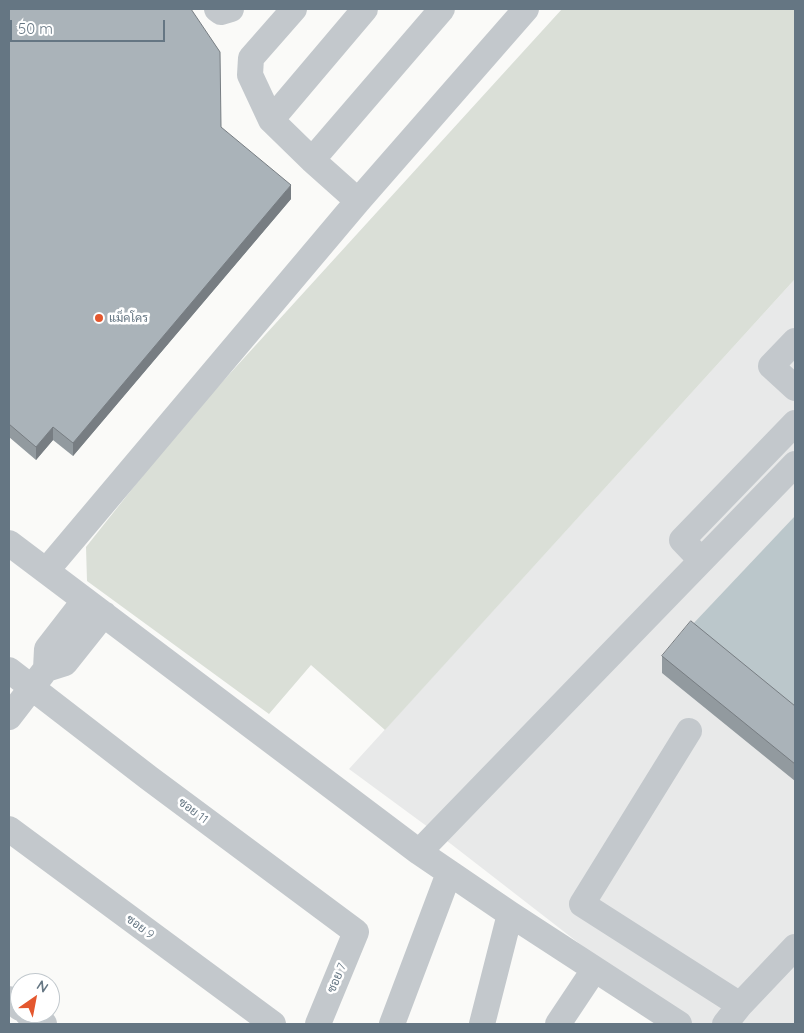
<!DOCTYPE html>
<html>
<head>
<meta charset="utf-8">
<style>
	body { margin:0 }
	#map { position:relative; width:804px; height:1033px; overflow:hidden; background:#fafaf8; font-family:Quicksand,sans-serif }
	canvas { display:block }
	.frame { position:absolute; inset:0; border:10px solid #657683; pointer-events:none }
	.north { position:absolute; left:10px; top:973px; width:50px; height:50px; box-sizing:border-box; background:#fff; border:1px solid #c1c8cd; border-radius:50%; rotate:33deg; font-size:14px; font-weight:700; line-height:20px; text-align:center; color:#657683 }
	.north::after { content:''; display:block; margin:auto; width:18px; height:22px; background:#e4572e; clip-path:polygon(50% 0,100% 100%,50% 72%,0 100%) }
	.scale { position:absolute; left:10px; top:20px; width:155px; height:22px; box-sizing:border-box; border:2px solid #657683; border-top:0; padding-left:6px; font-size:15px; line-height:18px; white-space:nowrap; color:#657683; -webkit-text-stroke:4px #fff; paint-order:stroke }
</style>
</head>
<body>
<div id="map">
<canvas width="804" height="1033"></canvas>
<div class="frame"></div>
<div class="north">N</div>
<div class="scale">50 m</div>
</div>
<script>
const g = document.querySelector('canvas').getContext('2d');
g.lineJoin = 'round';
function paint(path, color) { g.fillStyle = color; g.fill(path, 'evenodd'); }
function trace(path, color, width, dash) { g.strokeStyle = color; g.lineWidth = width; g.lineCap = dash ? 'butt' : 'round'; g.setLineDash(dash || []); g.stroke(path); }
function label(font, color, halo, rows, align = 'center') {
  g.font = font + ' Quicksand,Sarabun,sans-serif'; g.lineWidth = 5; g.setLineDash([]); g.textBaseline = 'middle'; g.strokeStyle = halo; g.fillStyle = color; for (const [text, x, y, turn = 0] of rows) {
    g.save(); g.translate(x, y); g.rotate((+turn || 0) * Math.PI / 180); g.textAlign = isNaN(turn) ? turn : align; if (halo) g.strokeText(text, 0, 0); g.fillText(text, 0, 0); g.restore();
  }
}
paint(new Path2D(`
	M795 279V1024H683L451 844 349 769Z`), '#e8e9e9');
paint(new Path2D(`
	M562 9H795V279L385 730 311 665 269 714 87 581 86 547 183 425Z`), '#dadfd7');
paint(new Path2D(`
	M795 516V712L692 625Z`), '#bbc7cb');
trace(new Path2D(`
	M217 9 221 12 231 9
	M294 9 251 58 250 75 271 120 312 160 358 201
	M271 120 365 9
	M312 160 442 9
	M795 341 771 366 795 388
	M9 543 419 852 510 914 679 1024
	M701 560 682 540 795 423
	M46 571 358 201 526 9
	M46 669 47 649 85 600
	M9 670 149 778 356 932 318 1024
	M9 717 46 669 65 663 104 614
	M689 731 582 904 740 1005 725 1024
	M9 829 273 1024
	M419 852 795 464
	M9 999 20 1008
	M740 1005 795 947
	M27 1013 44 1024
	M392 1024 449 873
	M482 1024 510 914
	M558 1024 594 970`), '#c3c8cc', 26);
paint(new Path2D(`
	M9 9 221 127 291 199 73 456 53 440 36 460 9 437Z
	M662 656 795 706V781L662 673Z`), '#929a9f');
paint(new Path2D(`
	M291 185V199L73 456V443Z
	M53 427V440L36 460V447Z`), '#777d82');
const building = new Path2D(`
	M9 9H191L220 52 221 127 291 185 73 443 53 427 36 447 9 424Z
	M691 621 795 706V764L662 656Z`);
paint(building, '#aab3b9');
trace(building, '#777d82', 1);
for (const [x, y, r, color] of [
	[99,318,5,"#e4572e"]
]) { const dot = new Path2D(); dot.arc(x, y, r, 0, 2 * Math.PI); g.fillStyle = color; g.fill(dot); trace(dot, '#fff', 2); }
label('12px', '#657683', '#fff', [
	["แม็คโคร",109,318]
], 'left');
label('12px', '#657683', '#fff', [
	["ซอย 11",193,811,37],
	["ซอย 9",140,927,37],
	["ซอย 7",337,978,-67]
]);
</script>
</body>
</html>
